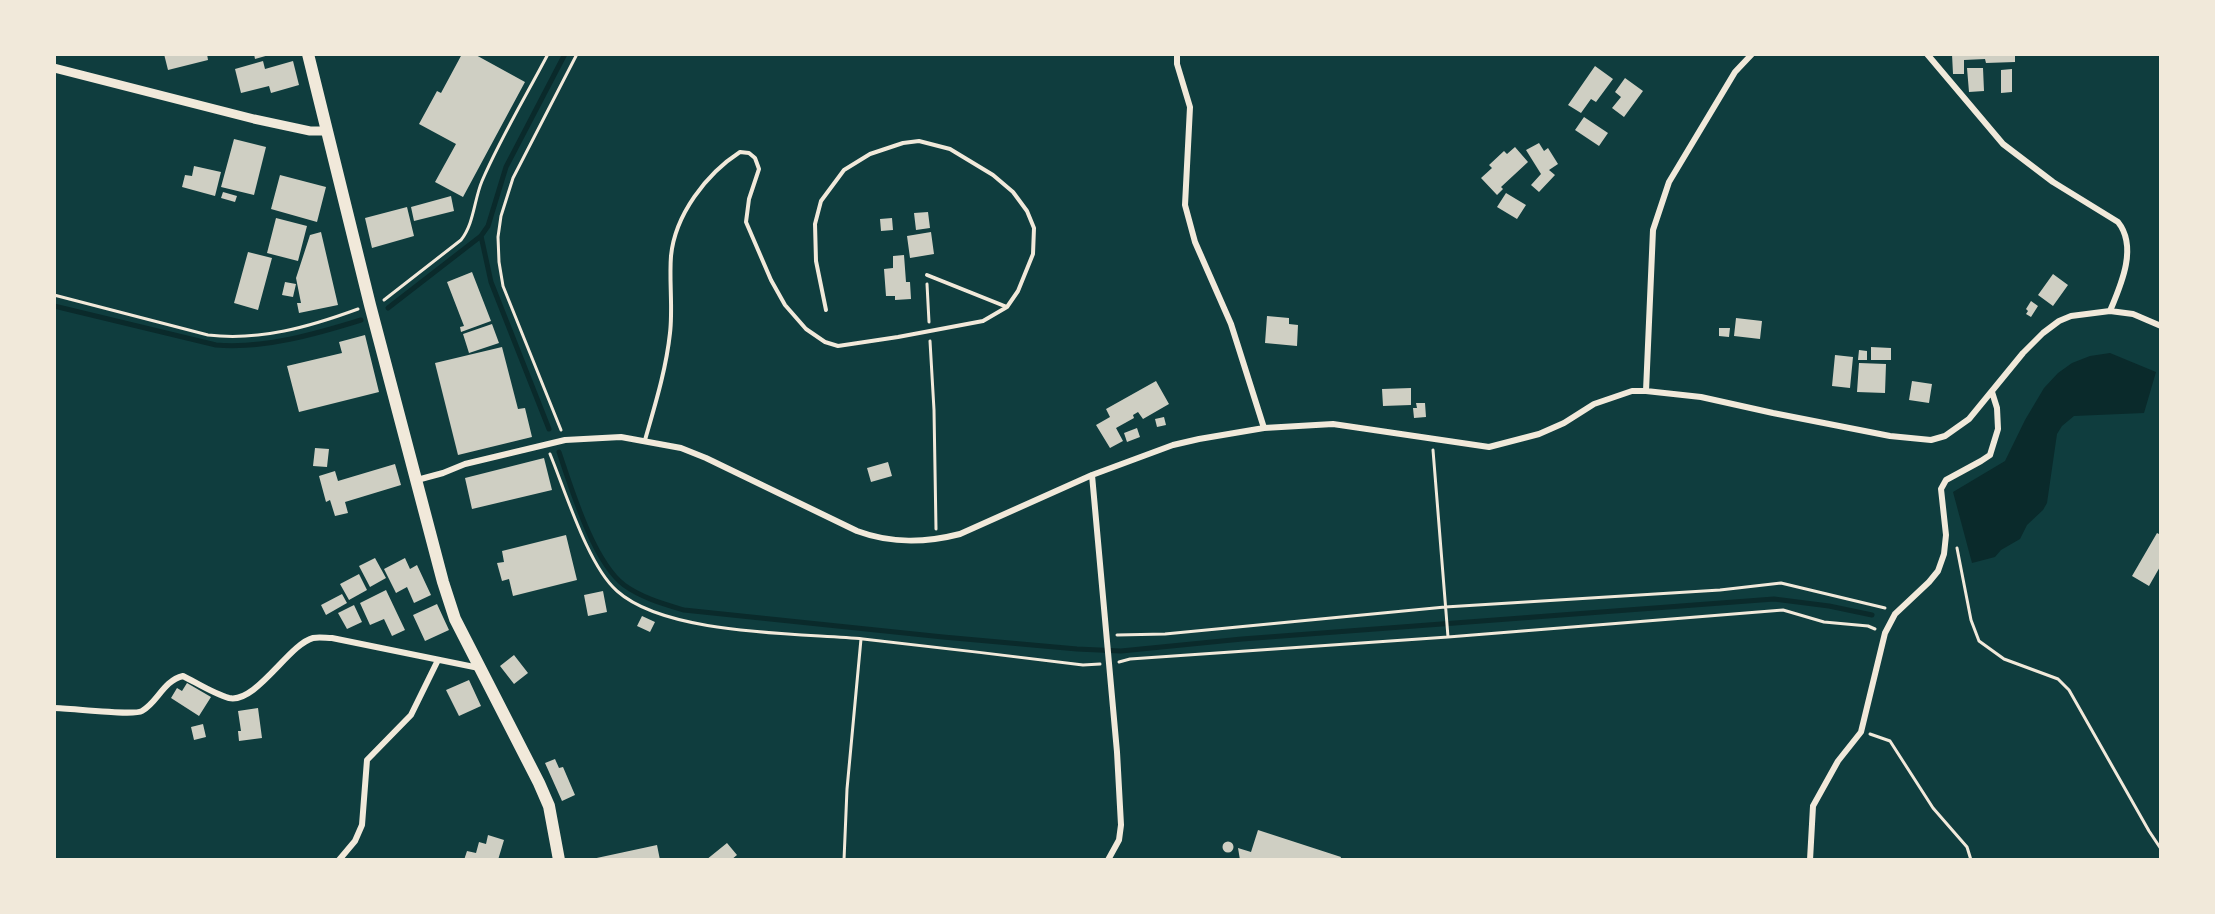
<!DOCTYPE html>
<html>
<head>
<meta charset="utf-8">
<style>
	body { margin:0 }
	#map { position:relative; width:2215px; height:914px; overflow:hidden; background:#0f3d3e; font-family:Helvetica,sans-serif }
	canvas { display:block }
	.frame { position:absolute; inset:0; border:56px solid #f1e9da; pointer-events:none }
</style>
</head>
<body>
<div id="map">
<canvas width="2215" height="914"></canvas>
<div class="frame"></div>
</div>
<script>
const g = document.querySelector('canvas').getContext('2d');
g.lineJoin = 'round';
function paint(path, color) { g.fillStyle = color; g.fill(path, 'evenodd'); }
function trace(path, color, width, dash) { g.strokeStyle = color; g.lineWidth = width; g.lineCap = dash ? 'butt' : 'round'; g.setLineDash(dash || []); g.stroke(path); }
paint(new Path2D(`
	M2110 353 2156 372 2144 413 2074 416 2062 426 2057 434 2047 503 2043 510 2027 525 2020 539 2001 550 1995 557 1972 563 1953 492 2005 461 2025 420 2044 388 2058 373 2072 363 2090 356Z`), '#0a2a2b');
trace(new Path2D(`
	M481 236 491 282 549 429
	M54 306 216 345C264 349 316 334 361 320
	M388 308 481 236 488 226 506 167 565 54
	M559 452C572 490 593 561 624 585 642 598 664 604 684 610L943 637 1077 649 1121 651 1242 639 1774 599 1829 606 1872 615`), '#0a2a2b', 5);
paint(new Path2D(`
	M164 54H207L208 60 168 70Z
	M254 54H269V55L255 59Z
	M462 54H474L525 82 463 197 435 182 456 144 419 124 437 91 441 93Z
	M1952 54H2015V62L1986 63 1985 59 1964 60V74H1953Z
	M263 61 265 69 293 61 299 85 271 93 269 86 241 93 235 69Z
	M1595 66 1613 79 1596 102 1591 99 1581 113 1568 105Z
	M1967 68H1983L1984 91 1969 92Z
	M2012 69V92L2001 93V70Z
	M1625 78 1643 91 1624 117 1612 108 1621 97 1615 92Z
	M1584 117 1608 133 1599 146 1575 130Z
	M234 139 266 147 254 195 221 187Z
	M1539 143 1544 151 1548 148 1558 164 1549 170 1555 175 1539 192 1531 185 1541 174 1526 150Z
	M1515 147 1528 162 1501 187 1503 189 1497 195 1481 178 1492 168 1489 165 1504 151 1507 154Z
	M194 166 221 172 215 196 182 187 185 175 192 176Z
	M280 175 326 187 317 222 271 209Z
	M223 192 237 196 235 202 221 198Z
	M1506 193 1526 205 1517 219 1497 207Z
	M451 196 454 211 414 221 411 207Z
	M407 207 414 236 372 248 365 218Z
	M928 212 930 228 916 230 914 213Z
	M276 218 307 226 298 261 267 253Z
	M892 218 893 230 881 231 880 219Z
	M321 232 338 305 299 313 297 303H301L296 278 310 235Z
	M931 232 934 254 910 258 907 236Z
	M248 252 272 258 258 310 234 303Z
	M904 255 906 282H910L911 299 895 300V296H886L884 269 893 268V256Z
	M472 272 491 321 461 332 460 327 464 326 447 282Z
	M2053 274 2068 285 2053 306 2038 295Z
	M285 282 296 284 293 297 282 295Z
	M2031 301 2038 306 2031 317 2026 314 2028 311 2026 309Z
	M1267 316 1289 318V324L1298 325 1297 346 1265 343Z
	M1736 318 1762 321 1760 339 1734 336Z
	M492 324 499 343 469 353 463 334Z
	M1719 328H1730L1729 337 1719 336Z
	M365 335 379 392 299 412 287 366 342 353 339 342Z
	M502 347 518 409 525 408 532 437 458 455 435 363Z
	M1871 347 1891 348V360H1871Z
	M1859 350 1867 351V360H1858Z
	M1835 355 1853 357 1850 388 1832 386Z
	M1859 363 1886 364 1885 393 1857 392Z
	M1156 381 1169 404 1143 419 1138 412 1133 415 1134 418 1116 428 1123 441 1110 448 1096 425 1110 417 1106 409Z
	M1912 381 1932 384 1929 403 1909 400Z
	M1411 388V405L1383 406 1382 389Z
	M1416 403H1425L1426 417 1414 418 1413 408H1417Z
	M1164 417 1166 425 1157 427 1155 419Z
	M1137 428 1140 437 1127 442 1124 433Z
	M315 448 329 449 327 467 313 466Z
	M544 458 552 490 472 509 465 478Z
	M888 462 892 476 871 482 867 468Z
	M395 464 401 485 345 502 348 513 335 516 330 500 326 502 319 476 335 471 338 481Z
	M2157 533 2161 535V565L2149 586 2132 576Z
	M566 535 577 580 513 596 509 579 502 581 497 563 504 562 502 551Z
	M375 558 386 578 370 587 359 566Z
	M405 558 410 569 417 565 431 595 414 603 407 587 396 593 384 569Z
	M359 574 367 590 349 600 340 584Z
	M386 590 405 630 392 636 384 619 370 625 360 603Z
	M603 591 607 612 588 616 584 595Z
	M342 594 347 603 326 615 321 605Z
	M437 604 449 630 425 641 413 615Z
	M354 605 362 622 347 629 338 613Z
	M642 616 655 622 650 632 637 626Z
	M514 655 528 673 514 684 500 666Z
	M469 680 481 706 459 716 446 690Z
	M187 683 211 697 199 716 171 698 177 688 182 691Z
	M258 708 262 738 239 741 238 731H241L238 711Z
	M203 724 206 737 194 740 191 727Z
	M555 759 559 768 563 767 575 795 562 801 545 763Z
	M1258 830 1341 857 1340 860H1240L1238 848 1251 852Z
	M488 835 504 840 498 860H464L467 851 476 853 479 842 486 844Z
	M1222.5 847a5.5 5.5 0 1 1 11 0a5.5 5.5 0 1 1-11 0Z
	M727 843 737 855 731 860H706Z
	M657 845 660 860H592V859Z`), '#cfcfc3');
trace(new Path2D(`
	M927 284 929 322
	M54 295 208 335C260 341 309 327 358 309
	M384 300 461 240C474 224 474 200 482 181 501 137 526 96 548 54
	M930 341 934 410 936 529
	M561 430 503 286 499 262 498 237 501 216 513 178 577 54
	M550 454C565 490 588 566 617 591 666 635 797 633 863 639 936 647 1010 656 1083 665L1100 664
	M1957 548 1971 620 1979 641 2004 659 2058 679 2069 690 2149 831 2161 849
	M1117 635 1165 634 1445 607 1720 590 1781 583 1885 608
	M1448 637 1783 610 1824 622 1868 626 1875 629
	M1119 662 1130 659 1448 637 1433 450
	M1870 734 1890 741 1933 808 1967 847 1971 860
	M844 860 847 789 861 639`), '#f1e9da', 3);
trace(new Path2D(`
	M927 275 1007 307
	M645 440C655 405 666 370 670 333 673 308 669 281 671 256 675 215 706 174 740 152L749 153 755 158 759 169 749 199 746 222 771 280 785 305 806 329 825 342 838 346 898 337 983 321 1007 307 1018 291 1033 254 1034 228 1027 211 1013 192 993 175 950 149 919 141 903 143 870 154 844 170 821 201 815 224 816 261 826 310`), '#f1e9da', 4);
trace(new Path2D(`
	M1177 54V64L1190 107 1185 205 1195 242 1231 324 1264 428
	M1927 54 2003 144 2053 182 2118 222C2138 247 2121 285 2110 311
	M1646 391 1653 230 1669 182 1735 72 1752 54
	M1092 475 1117 752 1121 825 1119 840 1108 860
	M417 480 443 473 465 464 565 440 621 437 681 448 706 458 857 531C892 544 925 543 960 534L1092 475 1173 445 1199 439 1264 428 1333 424 1489 447 1539 434 1564 423 1594 404 1632 391H1646L1701 397 1773 413 1890 436 1931 440 1945 436 1969 419 2023 353 2043 333 2059 321 2071 316 2110 311 2133 314 2161 326
	M54 708C69 708 133 716 142 711 158 702 163 681 183 676 197 683 214 694 229 698 256 704 289 644 313 638 319 637 326 638 332 638L479 668
	M339 860 355 841 362 825 367 760 411 715 438 660
	M1810 860 1813 806 1838 761 1861 732 1885 633 1895 614 1929 582 1938 571 1944 554 1946 535 1941 489 1946 480 1981 461 1990 455 1998 429 1997 408 1992 392`), '#f1e9da', 6);
trace(new Path2D(`
	M54 68 254 119 310 131H327`), '#f1e9da', 9);
trace(new Path2D(`
	M308 54 370 305 443 582 455 619 539 783 549 806 559 860`), '#f1e9da', 12);
</script>
</body>
</html>
